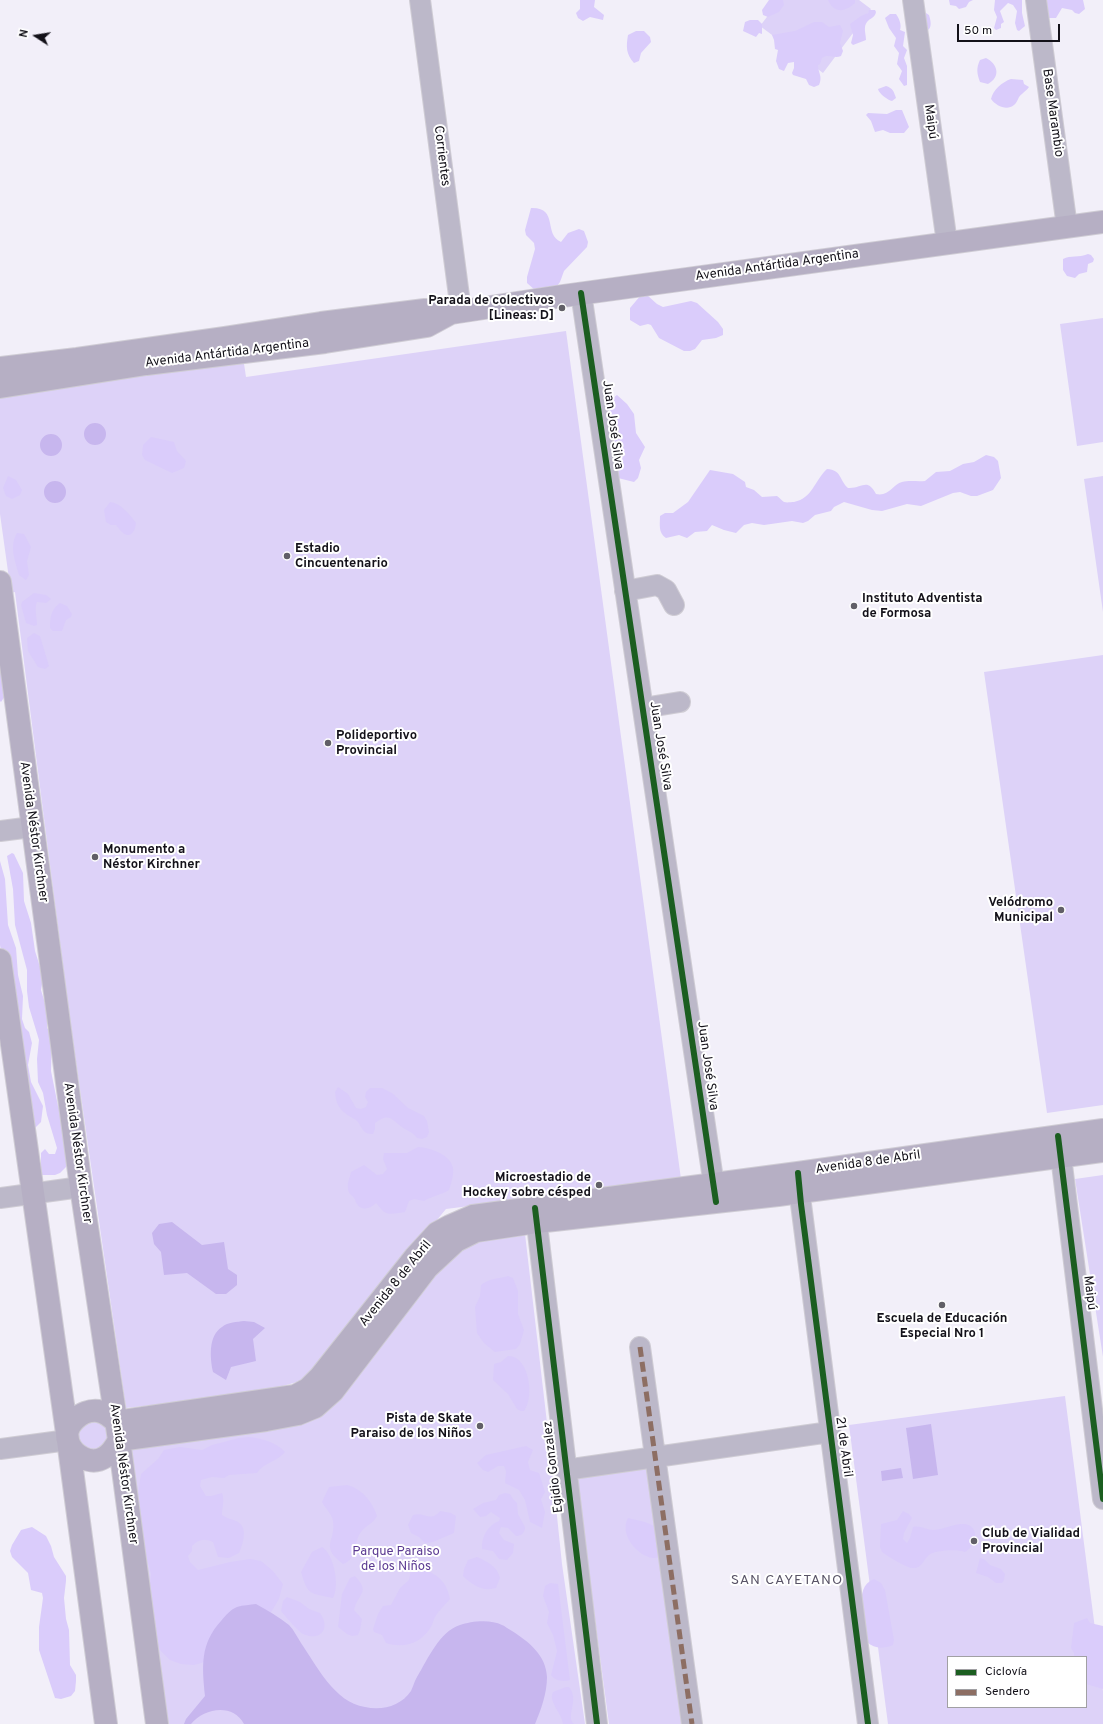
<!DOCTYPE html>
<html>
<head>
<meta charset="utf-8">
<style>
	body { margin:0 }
	#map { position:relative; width:1103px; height:1724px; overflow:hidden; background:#f2eff9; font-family:Overpass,sans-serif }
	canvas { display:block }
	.legend { position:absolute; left:947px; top:1656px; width:140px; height:52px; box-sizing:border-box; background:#fff; border:1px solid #a1a0a3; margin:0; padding:5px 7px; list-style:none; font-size:12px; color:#131119 }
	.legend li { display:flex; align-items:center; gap:8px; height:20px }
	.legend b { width:20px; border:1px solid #a1a0a3 }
	.north { position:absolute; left:16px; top:16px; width:40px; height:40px; -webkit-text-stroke:3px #fff; paint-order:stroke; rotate:282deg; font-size:11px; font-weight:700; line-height:16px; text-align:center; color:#131119 }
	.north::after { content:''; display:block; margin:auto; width:14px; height:18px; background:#131119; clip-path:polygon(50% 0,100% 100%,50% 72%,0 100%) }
	.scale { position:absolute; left:957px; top:24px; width:103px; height:18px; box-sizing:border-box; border:2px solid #131119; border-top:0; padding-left:5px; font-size:12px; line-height:14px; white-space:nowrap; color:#131119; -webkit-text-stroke:3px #fff; paint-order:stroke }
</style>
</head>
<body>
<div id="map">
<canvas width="1103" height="1724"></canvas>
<ul class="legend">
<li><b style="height:5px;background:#1b5e20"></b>Ciclovía</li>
<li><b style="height:5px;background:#8d6e63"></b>Sendero</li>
</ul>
<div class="north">N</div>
<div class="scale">50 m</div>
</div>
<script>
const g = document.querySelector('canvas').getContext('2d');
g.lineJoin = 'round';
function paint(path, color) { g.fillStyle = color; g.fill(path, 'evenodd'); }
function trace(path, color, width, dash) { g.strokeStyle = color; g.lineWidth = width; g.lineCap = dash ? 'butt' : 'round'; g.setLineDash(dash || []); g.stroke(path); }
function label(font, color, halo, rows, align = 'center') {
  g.font = font + ' Overpass,sans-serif'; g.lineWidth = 4; g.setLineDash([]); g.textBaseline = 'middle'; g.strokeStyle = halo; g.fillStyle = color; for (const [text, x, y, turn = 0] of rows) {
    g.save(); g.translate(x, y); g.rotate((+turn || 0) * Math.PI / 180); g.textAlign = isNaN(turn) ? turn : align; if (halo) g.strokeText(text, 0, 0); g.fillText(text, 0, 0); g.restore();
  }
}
paint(new Path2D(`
	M780 0H859L871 9 823 73 760 26Z
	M1103 318V442L1077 446 1060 324Z
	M566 331 681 1179 446 1209 304 1380 258 1393 126 1408 69 1013 15 592 11 593 0 514V395L243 357 246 377Z
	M1103 476V612L1084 479Z
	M1103 655V1105L1047 1113 984 672Z
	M1103 1175V1357L1075 1179Z
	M525 1234 549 1440 562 1564 585 1724H167L129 1448 301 1423 434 1273 459 1252 478 1240Z
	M1065 1396 1103 1691V1724H888L849 1425ZM948 1657H1086V1707H948Z
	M97 1418 111 1429 104 1452 76 1445V1426Z
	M652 1466 685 1724H609L576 1477Z`), '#ddd2f8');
paint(new Path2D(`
	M580 0H595L594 7 604 15 603 20 590 17 583 21 578 18 576 13 580 9Z
	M769 0H783L784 5 779 12 768 17 763 15 762 10Z
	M828 0H855V3C845 12 834 14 828 0Z
	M949 0H973L969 2 966 7 959 9 956 6 950 5Z
	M995 0H1022V13L1025 26 1019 31 1017 30 1015 23 1017 11 1013 5 1008 3 1000 11 1004 22 1001 24V28L996 30 994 28 997 17 994 10Z
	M1041 0H1083L1085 9 1079 14 1075 13 1072 10 1062 8 1056 18H1049Z
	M920 9 929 15C931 21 933 31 924 31Z
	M869 10H875L876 12C875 18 870 18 867 22 863 27 866 34 866 40L853 45 851 43 853 35 850 24 861 16 868 13Z
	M890 14H896C899 18 902 25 900 30L905 32 903 46 907 50 904 58 907 66V85L904 86 899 79 902 71 897 64 899 53 894 46 896 38 889 28 885 18Z
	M750 20H758L762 24V34L759 33 756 37 743 31 745 22Z
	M814 22H822L829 27 840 25 843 31 840 43 843 51 841 56C834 59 828 53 822 58L820 64 818 65C818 73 823 76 819 85L814 87 809 85 806 79 793 75 792 73 794 68V62L788 63 784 71 779 69 776 61 778 50 775 49 774 40 772 35 795 31Z
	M636 31H644L650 37 651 42 641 53 639 61 634 63C626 54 626 47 628 35Z
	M986 58C998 64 1001 77 988 84L980 82C977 74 976 68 980 60Z
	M1011 79 1023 80 1024 84 1029 87C1027 90 1025 91 1022 94 1018 96 1018 102 1014 105 1007 111 996 106 991 99 993 90 1002 82 1011 79Z
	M886 86C893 88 894 92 896 98L892 101C888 100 879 94 878 89Z
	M896 110H902L909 127 904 133H890L883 130 875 132 871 121 866 115 868 113 887 114Z
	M531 208C559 207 543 234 561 242L568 233 579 229 584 231 588 242 587 247 564 271 560 282 553 291H536L527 283V277L535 249 534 243 526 235 525 230Z
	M1088 254 1091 255 1094 259 1093 262 1088 264 1087 272 1079 274 1075 278 1067 276 1063 270V259C1071 255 1078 258 1088 254Z
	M641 295H647L657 304 663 307 691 301 697 303 718 322 723 329V335L716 338 702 340 695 349 690 351H684L659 338 651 325 648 324 640 326 630 320V308Z
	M617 395 627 404 634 414 636 433 645 447 639 460 641 468 638 478 634 482 618 478 608 450 613 435 608 429 605 404Z
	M151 437 174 442 177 451 186 461 184 468 172 473 145 460 142 455 143 445Z
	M986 455 994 457 998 461 1001 478 993 490 977 496H971L960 492 953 493 921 506 907 504 882 511 872 510 844 502 834 507 831 511 815 515 808 521 803 523 792 521 764 525 752 523 744 525 736 533 724 530 712 525 707 531 695 532 687 538 679 535 666 538C658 533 660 524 660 516L665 513H673L688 502 710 470 733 474 745 482 746 487 754 490 762 497 777 496C780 498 781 500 784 502 787 503 791 502 794 502 813 498 814 481 827 469 842 470 839 480 848 488 862 489 867 477 876 494 889 497 893 484 902 482 910 480 917 482 925 481L936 472 950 471 963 464 974 462Z
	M8 476 16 480 22 490 20 495 12 499 6 496 3 488Z
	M110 502C121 503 130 515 136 523 135 531 131 539 123 533 120 531 119 528 116 525H111L106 522 104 510Z
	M17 533 24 534 31 547 27 561 29 575 26 580 19 575C15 561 9 546 17 533Z
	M34 593 46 595 51 599 46 603 37 602C34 609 37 617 37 625L34 626 26 623 21 605 22 602Z
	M60 603 67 606 72 614 71 617 66 620 62 631H53L50 628C50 618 51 609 60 603Z
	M34 633 40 636 49 666 45 669 38 667 28 651 27 638Z
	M0 649 5 696 1 702 0 701Z
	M12 853 14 854 23 873 24 901 31 923 35 951 41 970 43 979 41 990 47 1010V1028L52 1033 51 1071 58 1106 65 1121 69 1159 66 1167 60 1173 55 1175H41V1153L45 1149 49 1154H55L57 1148 47 1115 43 1093 38 1082 37 1059 39 1040 29 1007 27 991V970L15 925 13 889 7 856Z
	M0 861 5 879 8 925 16 948 18 975 23 996 22 1019 25 1028 29 1032 32 1043 28 1065 31 1082 43 1106 41 1122 33 1130 0 945Z
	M338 1087 348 1094 356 1108 361 1109 366 1107 368 1102 365 1097 366 1092 370 1088H382L392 1093 408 1108 424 1116 427 1121 429 1132 427 1137 422 1139 417 1138C412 1131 408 1132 402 1127 390 1118 389 1113 375 1123V1129L373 1134C362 1134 363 1128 357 1121 355 1119 351 1117 349 1116 339 1109 336 1104 335 1092Z
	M418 1147C431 1148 450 1154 453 1168 454 1175 451 1184 449 1190 441 1195 432 1196 424 1201L414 1199 409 1201 405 1212C398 1213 388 1216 383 1211 380 1208 379 1206 376 1203 371 1208 362 1212 357 1204 354 1200 357 1202 354 1198 351 1194 348 1194 348 1188 347 1183 350 1177 351 1172L364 1165 377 1175 383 1174 387 1169 383 1159 384 1153H407Z
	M508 1276 513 1278 518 1291V1314L524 1330 520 1344 516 1349 495 1352 484 1343 477 1333 475 1307 480 1296 481 1285C490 1278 498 1279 508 1276Z
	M508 1356C529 1355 535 1397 524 1411H521L517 1409 508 1394 493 1380 494 1364 501 1362Z
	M250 1437C263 1439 276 1442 285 1452 277 1462 264 1462 257 1473L229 1475 224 1478 212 1477 201 1480 200 1486 206 1496H211L222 1493C225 1501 222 1507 222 1515 227 1519 233 1519 238 1522 248 1528 243 1544 239 1553L229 1558 218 1557 213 1542C204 1538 199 1539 192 1546V1551L188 1556 190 1562 198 1570 230 1562 250 1559 261 1561 273 1571 283 1584 279 1599 270 1614 208 1661 194 1665 181 1664 170 1660 160 1650 157 1645 148 1601 151 1574 135 1514 141 1474 158 1459 164 1450 180 1447 202 1450 212 1445 239 1438Z
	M526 1446 533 1450 528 1462 530 1470 539 1473 545 1492 541 1499 545 1512 542 1528 530 1522 525 1500 519 1490 505 1483 506 1471 504 1466H498L488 1472 483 1470 477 1463 486 1455Z
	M347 1485C361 1488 373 1502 377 1516 373 1524 366 1525 361 1532 353 1542 358 1559 343 1564 319 1546 336 1542 333 1521 332 1514 325 1508 322 1502L329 1487Z
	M505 1493 510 1494 513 1499 517 1503 518 1514 525 1527C525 1532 522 1536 516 1536L508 1528 501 1527 499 1533 504 1540 514 1544 513 1553 507 1560 499 1559 493 1551 482 1549C481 1537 488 1525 499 1521L500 1518 491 1512 486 1516 480 1517 473 1509 483 1503 496 1500 499 1495Z
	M440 1511 451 1513 456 1516 454 1533 433 1542 425 1543 419 1537 411 1533 408 1525 413 1515C425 1511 430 1523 440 1511Z
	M903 1511 909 1514 912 1518 904 1533 903 1539 907 1543 910 1538 913 1527C920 1525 926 1530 934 1530 944 1529 955 1523 965 1524 981 1527 976 1546 965 1552 958 1549 935 1550 929 1555 923 1560 922 1569 912 1568 907 1568 887 1556 882 1552L880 1547 881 1524 897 1520Z
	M628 1518 645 1522 663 1530 666 1555C662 1556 657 1558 653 1558 637 1556 619 1534 628 1518Z
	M32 1527 46 1536 51 1546 54 1557 66 1576V1581L64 1598 66 1619 69 1630 70 1665 76 1675V1681L75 1691 71 1696 61 1699 55 1698 39 1650V1627L43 1598 42 1593 31 1590 28 1573 12 1557 10 1551 12 1545 21 1530Z
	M322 1547C334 1554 340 1586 333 1598 310 1593 308 1596 301 1572L312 1552Z
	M477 1557C488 1562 497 1566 500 1578L496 1588C483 1592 472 1585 463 1576L464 1569 468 1560Z
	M980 1558 984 1559 990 1565 1001 1569 1005 1574 1004 1580 1002 1583H996L988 1577 976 1573Z
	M423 1568C439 1577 446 1580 450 1599 445 1605 439 1610 435 1617 434 1619 433 1622 432 1625 423 1643 404 1649 386 1643L382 1635 374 1632 373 1629 378 1614 383 1606 391 1605 400 1588 409 1580 411 1569Z
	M355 1576C371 1593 358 1593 354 1610L362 1619 360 1630 358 1635 352 1636 347 1634 338 1627 342 1594 350 1578Z
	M874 1579 881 1583 885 1590 894 1640 893 1645C884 1649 874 1649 867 1642 867 1624 851 1588 874 1579Z
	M550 1583 558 1584 570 1680C564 1682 555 1681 551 1675L557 1651 553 1635 547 1623 549 1612 543 1596 545 1586Z
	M287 1597 300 1602 309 1609 320 1613C331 1628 321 1642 303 1634 299 1632 285 1616 281 1611L283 1601Z
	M1087 1618 1090 1623 1103 1626V1689L1086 1684V1657H1074V1653L1071 1648 1074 1623Z
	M566 1687H569C580 1700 565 1716 574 1724H563C562 1713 548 1702 553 1692Z`), '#daccfb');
paint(new Path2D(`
	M84 434a11 11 0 1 1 22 0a11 11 0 1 1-22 0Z
	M40 445a11 11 0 1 1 22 0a11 11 0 1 1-22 0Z
	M44 492a11 11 0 1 1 22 0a11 11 0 1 1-22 0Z
	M172 1222 202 1245 224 1242 228 1269 237 1275V1285L226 1294H216L187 1273 164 1275 161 1252 154 1244 152 1233 159 1224Z
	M244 1321 254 1322 265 1328 253 1339 256 1361 231 1367 226 1380 213 1372C210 1358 208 1336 222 1327 228 1322 237 1322 244 1321Z
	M931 1424 938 1475 913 1479 906 1428Z
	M901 1468 903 1478 882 1481 881 1471Z
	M256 1604C267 1610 279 1617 289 1625 294 1630 297 1637 301 1643 317 1666 334 1702 365 1707 382 1711 401 1706 411 1691 413 1687 414 1682 417 1677 428 1659 439 1632 460 1625 471 1621 491 1619 502 1625 505 1626 508 1629 512 1631 529 1642 546 1655 547 1677 547 1693 541 1710 535 1724H244C233 1703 204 1708 191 1724H184L186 1719 205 1696C202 1666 200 1644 221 1621 226 1615 230 1610 237 1607 243 1605 250 1605 256 1604Z`), '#c7b6ee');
const minor = new Path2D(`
	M420 0 461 311
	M913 0 947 243
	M1036 0 1067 227
	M581 293 716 1199
	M625 591 657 585 666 590 674 605
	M643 708 680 702
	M0 831 32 827
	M1059 1140 1103 1499
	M798 1176 801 1204 868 1724
	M0 1198 81 1187
	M535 1208 597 1724
	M640 1347 692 1724
	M0 1449 68 1440
	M565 1470 830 1432`);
const major = new Path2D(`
	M0 368 77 359 225 338 321 323 425 310 451 313 563 296 1103 222
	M0 387 146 364 325 342 427 326 451 313
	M0 582 81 1187 119 1440 157 1724
	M0 960 68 1440 106 1724
	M116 1422C111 1417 105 1412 98 1411 82 1409 63 1425 68 1441 73 1456 91 1466 105 1457 112 1453 115 1447 119 1440L266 1420 298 1414 315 1407 333 1391 427 1268 456 1241 476 1231 536 1222 778 1195 1103 1151
	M116 1422 295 1396 308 1389 320 1377 415 1257 437 1233 450 1226 473 1216 798 1173 1103 1130`);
trace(minor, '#cfccd4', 22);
trace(major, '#cfccd4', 24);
trace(minor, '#bcb8c9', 20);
trace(major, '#b6afc4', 22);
trace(new Path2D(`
	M640 1347 692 1724`), '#8d6e63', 5, [10, 5]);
trace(new Path2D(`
	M581 293 716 1202
	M1058 1136 1103 1499
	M798 1173 801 1204 868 1724
	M535 1208 597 1724`), '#1b5e20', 6);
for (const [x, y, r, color] of [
	[562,308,4,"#615f67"],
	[287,556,4,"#615f67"],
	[854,606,4,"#615f67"],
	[328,743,4,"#615f67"],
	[95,857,4,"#615f67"],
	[1061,910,4,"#615f67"],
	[599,1185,4,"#615f67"],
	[942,1305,4,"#615f67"],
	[480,1426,4,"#615f67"],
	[974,1541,4,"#615f67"]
]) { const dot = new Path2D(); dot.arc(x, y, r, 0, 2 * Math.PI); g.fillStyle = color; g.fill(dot); trace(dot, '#fff', 1.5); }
label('13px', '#131119', '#fff', [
	["Base Marambio",1052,113,82],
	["Maipú",930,122,82],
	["Corrientes",441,156,83],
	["Avenida Antártida Argentina",777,266,-8],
	["Avenida Antártida Argentina",227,354,-7],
	["Juan José Silva",612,425,82],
	["Juan José Silva",660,746,81],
	["Avenida Néstor Kirchner",33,832,82],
	["Juan José Silva",707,1066,82],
	["Avenida Néstor Kirchner",77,1153,82],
	["Avenida 8 de Abril",868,1163,-8],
	["Avenida 8 de Abril",396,1284,-51],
	["Maipú",1089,1293,83],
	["21 de Abril",843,1447,82],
	["Egidio Gonzalez",554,1467,-97],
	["Avenida Néstor Kirchner",123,1474,82]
]);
label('bold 13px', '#131119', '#fff', [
	["Parada de colectivos",554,301,"right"],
	["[Lineas: D]",554,316,"right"],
	["Estadio",295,549],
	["Cincuentenario",295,564],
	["Instituto Adventista",862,599],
	["de Formosa",862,614],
	["Polideportivo",336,736],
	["Provincial",336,751],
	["Monumento a",103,850],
	["Néstor Kirchner",103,865],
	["Velódromo",1053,903,"right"],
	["Municipal",1053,918,"right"],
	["Microestadio de",591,1178,"right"],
	["Hockey sobre césped",591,1193,"right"],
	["Escuela de Educación",942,1319,"center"],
	["Especial Nro 1",942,1334,"center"],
	["Pista de Skate",472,1419,"right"],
	["Paraiso de los Niños",472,1434,"right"],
	["Club de Vialidad",982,1534],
	["Provincial",982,1549]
], 'left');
label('13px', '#5b3a92', '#fff', [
	["Parque Paraiso",396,1552],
	["de los Niños",396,1567]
]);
g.letterSpacing = '1px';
label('14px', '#595467', '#fff', [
	["SAN CAYETANO",787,1581]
]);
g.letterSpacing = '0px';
</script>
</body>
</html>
